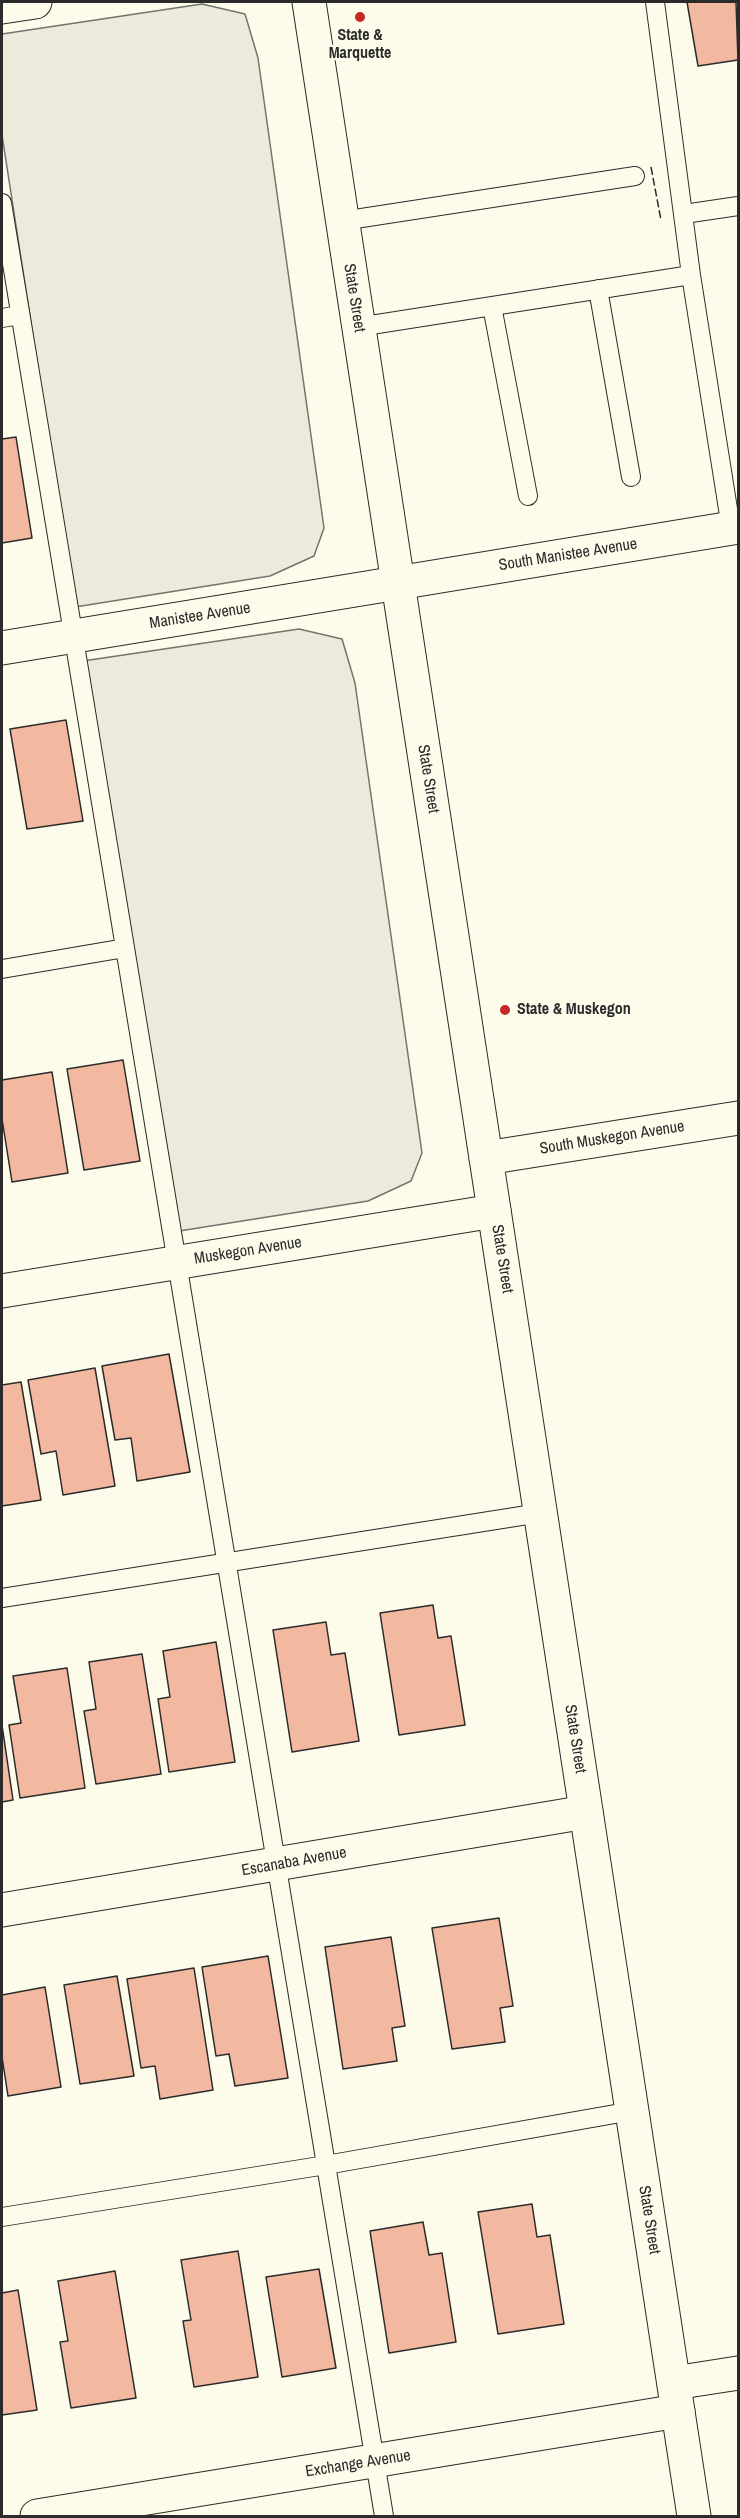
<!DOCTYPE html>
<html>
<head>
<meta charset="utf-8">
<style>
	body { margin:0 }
	#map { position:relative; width:740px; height:2518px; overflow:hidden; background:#fdfbea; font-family:"Archivo Narrow",sans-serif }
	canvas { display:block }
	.frame { position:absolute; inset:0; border:3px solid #2b2b2b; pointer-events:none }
</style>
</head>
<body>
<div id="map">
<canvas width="740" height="2518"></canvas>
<div class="frame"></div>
</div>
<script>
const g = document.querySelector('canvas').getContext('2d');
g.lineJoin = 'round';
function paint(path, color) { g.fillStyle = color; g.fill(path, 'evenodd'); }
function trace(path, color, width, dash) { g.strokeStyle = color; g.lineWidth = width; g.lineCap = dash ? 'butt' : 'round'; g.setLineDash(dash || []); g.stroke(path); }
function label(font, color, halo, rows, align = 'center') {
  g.font = font + ' "Archivo Narrow",sans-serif'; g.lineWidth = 4.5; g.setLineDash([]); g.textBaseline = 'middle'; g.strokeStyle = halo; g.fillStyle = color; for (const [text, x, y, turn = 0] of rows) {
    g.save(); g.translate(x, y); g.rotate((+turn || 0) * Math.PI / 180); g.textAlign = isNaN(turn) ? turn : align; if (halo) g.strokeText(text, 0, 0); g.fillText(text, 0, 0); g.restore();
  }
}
const green = new Path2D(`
	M202 4 245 14 258 58 324 528 314 556 270 576 75 607 2 135V34Z
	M299 629 342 639 355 683 422 1153 411 1181 368 1201 173 1232 83 661Z`);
paint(green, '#ecebdb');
trace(green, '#74746e', 1.5);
const building = new Path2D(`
	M687 2H736L738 60 698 66Z
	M16 437 32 538 2 543V439Z
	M66 720 83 821 27 829 10 729Z
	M123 1060 140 1161 84 1170 67 1069Z
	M52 1072 68 1173 12 1182 2 1119V1080Z
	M169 1354 190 1472 137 1481 131 1438 115 1440 102 1366Z
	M95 1368 115 1486 63 1495 56 1451 41 1454 28 1380Z
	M21 1382 41 1500 2 1506V1385Z
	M433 1605 438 1638 451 1636 465 1725 399 1735 380 1613Z
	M326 1622 331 1655 345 1653 359 1741 292 1752 273 1630Z
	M216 1642 235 1762 169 1772 158 1699 170 1697 163 1651Z
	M142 1654 161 1774 96 1784 84 1711 96 1709 89 1662Z
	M67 1668 85 1788 20 1798 9 1725 21 1723 13 1676Z
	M2 1725 13 1800 2 1802Z
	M499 1918 513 2006 500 2008 505 2042 452 2049 432 1928Z
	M391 1937 405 2026 392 2028 397 2061 343 2069 325 1947Z
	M268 1956 288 2078 235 2086 229 2054 216 2056 202 1967Z
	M194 1968 213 2090 160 2099 155 2066 141 2068 127 1979Z
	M117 1976 134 2076 80 2084 64 1985Z
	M45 1987 61 2087 8 2096 2 2057V1995Z
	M532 2204 537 2237 550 2235 564 2324 498 2334 478 2212Z
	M423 2222 429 2255 442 2253 456 2342 389 2353 370 2231Z
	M238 2251 258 2377 194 2387 183 2321 191 2320 181 2260Z
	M319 2269 336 2368 282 2377 266 2277Z
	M115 2271 136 2398 71 2408 60 2342 68 2341 58 2281Z
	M18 2290 37 2410 2 2415V2293Z`);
paint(building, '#f2b8a0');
trace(building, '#2b2b2b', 1.5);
const lane = new Path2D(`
	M655 2 691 275
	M2 203 384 2516
	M684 214 738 206
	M342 221 635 176
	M598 289 631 477
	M492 306 528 496
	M2 318 20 315
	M358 327 691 275 731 528
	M2 969 125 948
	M2 1598 540 1513
	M2 2217 326 2165 632 2111`);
const street = new Path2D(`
	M2 7 35 2
	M2 648 738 527
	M486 1158 738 1118
	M2 1291 494 1211
	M2 1910 586 1812
	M674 2383 738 2373
	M37 2516 678 2411`);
const secondary = new Path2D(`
	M309 2 694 2516`);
trace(lane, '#2b2b2b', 20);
trace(street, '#2b2b2b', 35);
trace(secondary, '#2b2b2b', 35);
trace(lane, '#fdfbea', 18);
trace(street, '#fdfbea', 33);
trace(secondary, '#fdfbea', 33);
trace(new Path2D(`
	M651 167 661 220`), '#2b2b2b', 1.5, [8, 3]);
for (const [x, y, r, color] of [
	[360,17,6,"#c62828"],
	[505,1010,6,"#c62828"]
]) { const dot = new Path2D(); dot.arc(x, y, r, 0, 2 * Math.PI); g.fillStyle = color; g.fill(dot); trace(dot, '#fdfbea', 2); }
label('bold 16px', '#2b2b2b', '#fdfbea', [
	["State &",360,36],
	["Marquette",360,54],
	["State & Muskegon",517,1010,"left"]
]);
label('16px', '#2b2b2b', '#fdfbea', [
	["State Street",354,298,81],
	["South Manistee Avenue",568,555,-9],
	["Manistee Avenue",200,616,-9],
	["State Street",428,779,81],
	["South Muskegon Avenue",612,1138,-9],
	["Muskegon Avenue",248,1251,-9],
	["State Street",502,1259,81],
	["State Street",575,1739,81],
	["Escanaba Avenue",294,1862,-10],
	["State Street",649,2220,81],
	["Exchange Avenue",358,2464,-9]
]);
</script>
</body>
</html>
